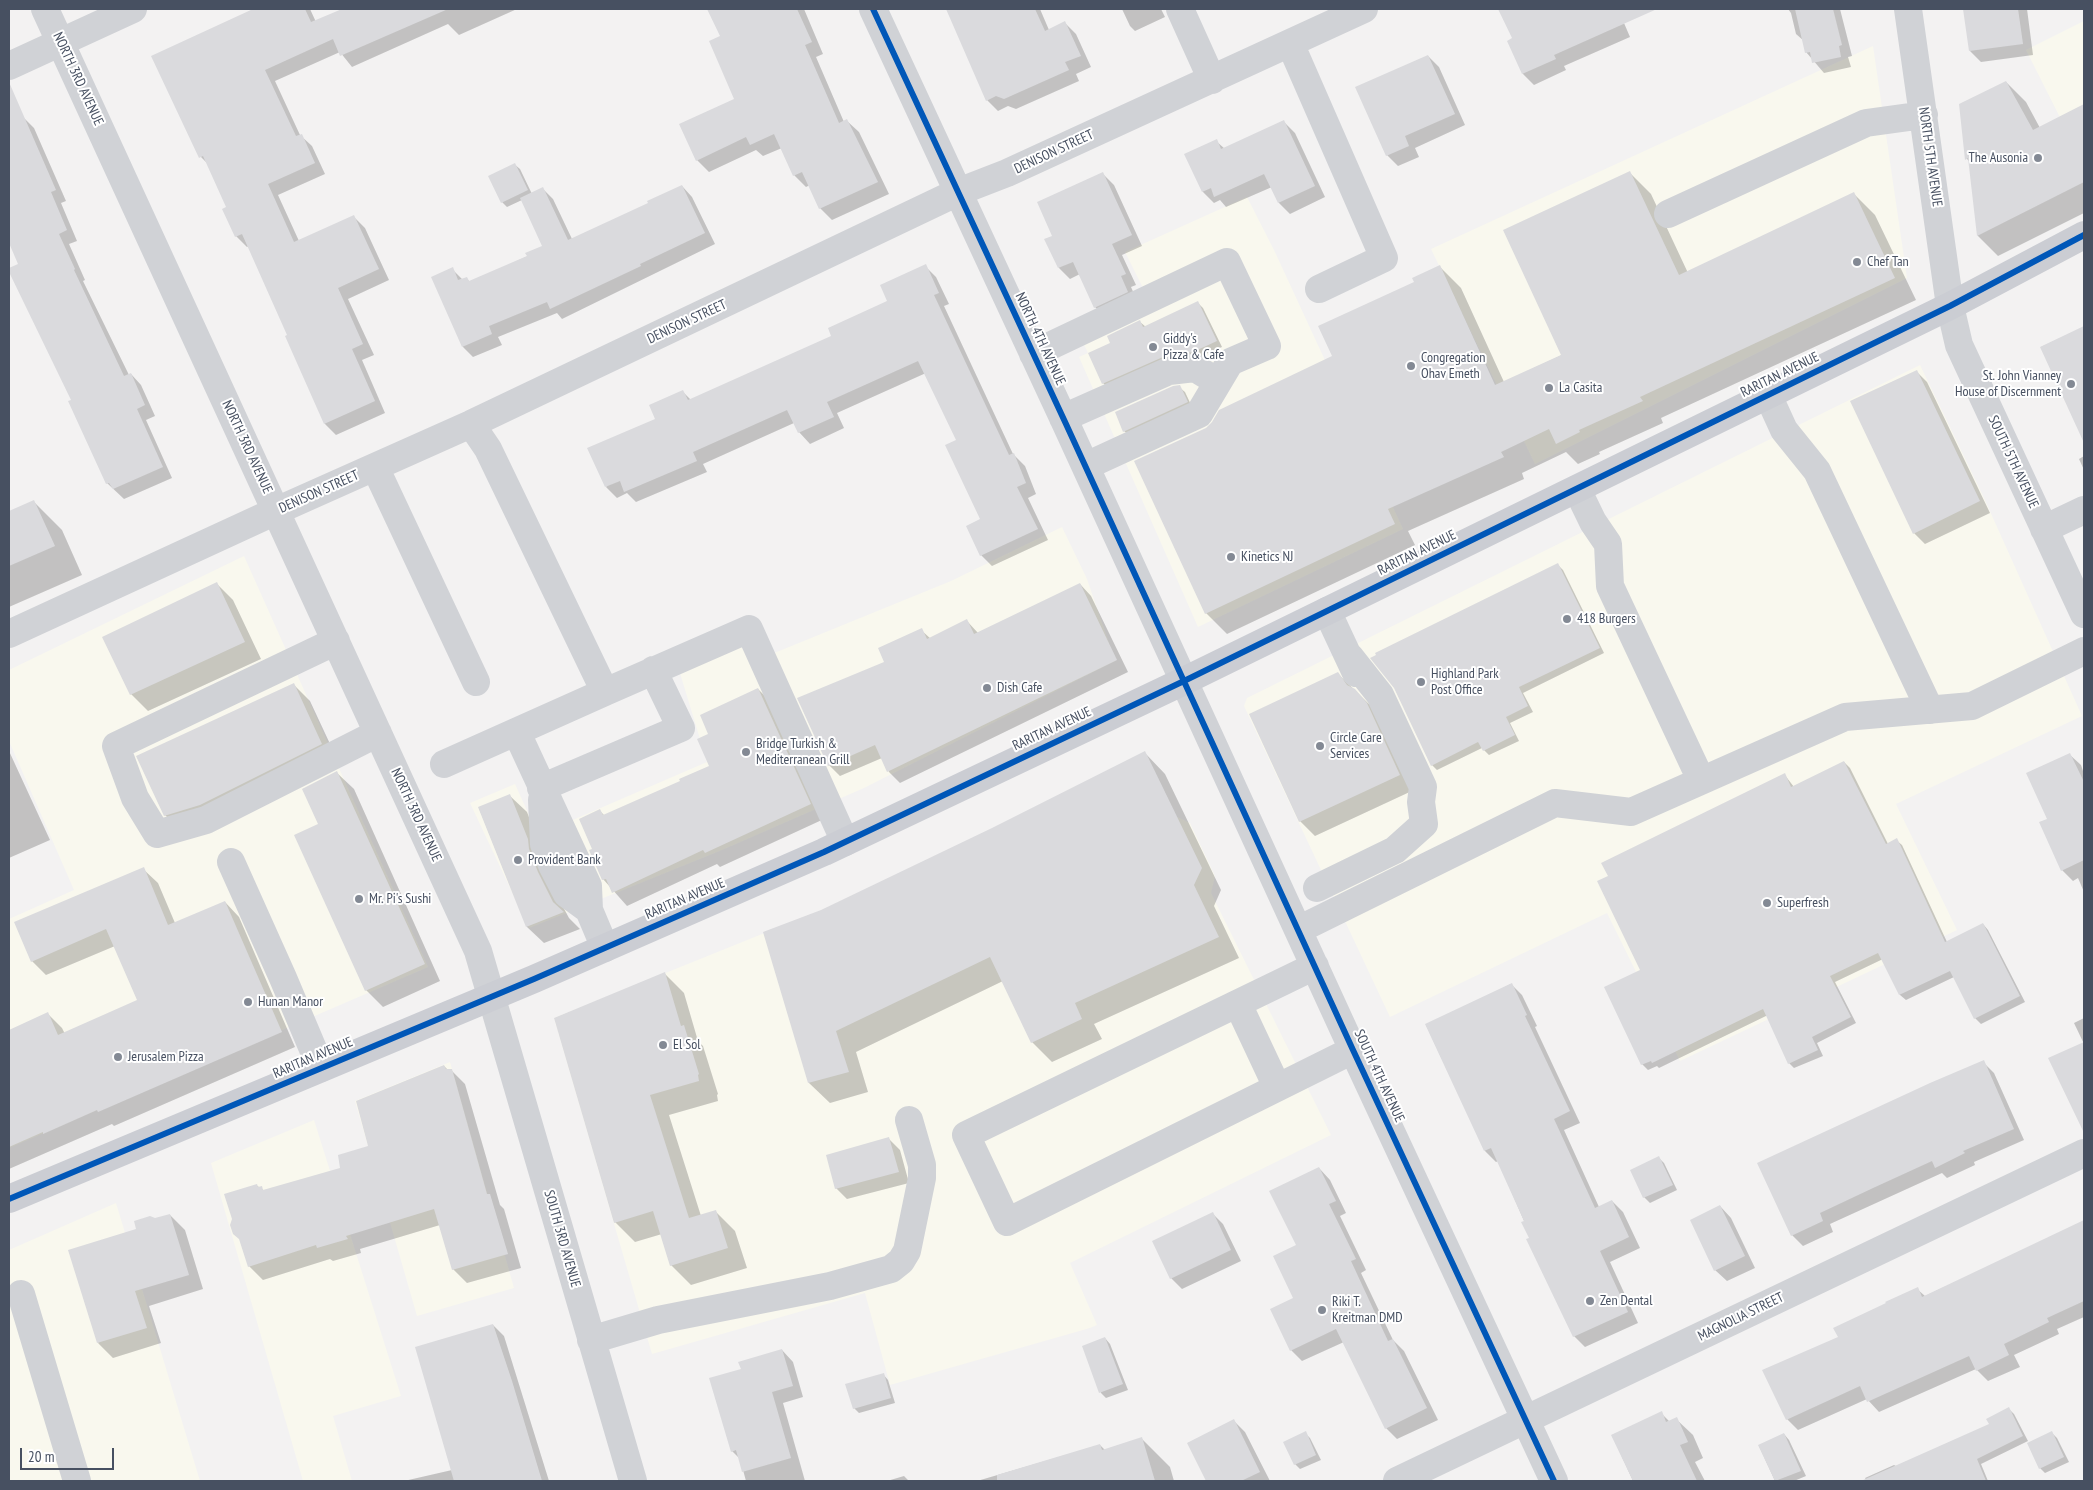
<!DOCTYPE html>
<html>
<head>
<meta charset="utf-8">
<style>
	body { margin:0 }
	#map { position:relative; width:2093px; height:1490px; overflow:hidden; background:#f3f2f2; font-family:"PT Sans Narrow",sans-serif }
	canvas { display:block }
	.frame { position:absolute; inset:0; border:10px solid #475061; pointer-events:none }
	.scale { position:absolute; left:20px; top:1448px; width:94px; height:22px; box-sizing:border-box; border:2px solid #475061; border-top:0; padding-left:6px; font-size:15px; line-height:18px; white-space:nowrap; color:#475061; -webkit-text-stroke:4px #fff; paint-order:stroke }
</style>
</head>
<body>
<div id="map">
<canvas width="2093" height="1490"></canvas>
<div class="frame"></div>
<div class="scale">20 m</div>
</div>
<script>
const g = document.querySelector('canvas').getContext('2d');
g.lineJoin = 'round';
function paint(path, color) { g.fillStyle = color; g.fill(path, 'evenodd'); }
function trace(path, color, width, dash) { g.strokeStyle = color; g.lineWidth = width; g.lineCap = dash ? 'butt' : 'round'; g.setLineDash(dash || []); g.stroke(path); }
function label(font, color, halo, rows, align = 'center') {
  g.font = font + ' "PT Sans Narrow",sans-serif'; g.lineWidth = 4; g.setLineDash([]); g.textBaseline = 'middle'; g.strokeStyle = halo; g.fillStyle = color; for (const [text, x, y, turn = 0] of rows) {
    g.save(); g.translate(x, y); g.rotate((+turn || 0) * Math.PI / 180); g.textAlign = isNaN(turn) ? turn : align; if (halo) g.strokeText(text, 0, 0); g.fillText(text, 0, 0); g.restore();
  }
}
paint(new Path2D(`
	M2084 21V165L2026 50Z
	M1873 46 1907 278 1535 464 1431 249Z
	M1247 197 1274 250 1403 529 1198 627 1079 357 1088 353 1073 321 1143 288 1125 252Z
	M1920 365 1984 498 2082 716 1896 804 1957 930 1680 1061 1607 913 1390 1017 1244 706 1247 698Z
	M1062 527 1087 579 1115 661 864 788 722 850 529 928 470 803 515 784 538 835 707 762 676 660 749 629 762 658 951 581Z
	M244 556 428 967 9 1148V919L74 890 9 741V670Z
	M1177 817 1190 823 1215 876 1211 893 1331 1135 1070 1263 1097 1325 1090 1328 890 1385 865 1293 652 1354 554 1018 824 909 984 833Z
	M450 1062 514 1288 417 1316 355 1101Z
	M314 1120 401 1396 333 1416 352 1481H303L211 1163Z
	M116 1203 200 1481H9V1250Z`), '#f9f8ee');
paint(new Path2D(`
	M257 9H310L316 22 345 9H517L459 35 448 24 352 67 340 52 275 81 300 135 312 146 325 174 278 195 299 241 354 217 365 228 389 280 348 299 374 355 362 360 385 413 336 435 325 424 289 336 249 246 247 247 236 236 228 208 208 164 201 157 153 56Z
	M709 9H804L823 54 816 57 844 122 847 121 859 132 889 194 832 220 820 208 810 185 806 187 794 175 782 148 763 156 756 150 709 172 697 160 736 99 721 37Z
	M953 9H1040L1049 30 1065 23 1076 34 1091 67 1076 74 1079 81 1016 109 1008 106 998 111 987 100Z
	M1122 9H1161L1165 17 1135 31 1130 26Z
	M1509 9H1618L1630 37 1564 66 1566 70 1534 85 1523 74 1509 42 1514 39 1501 12Z
	M1788 9H1840L1852 56 1848 57 1851 67 1824 73 1806 52 1804 41 1796 34 1791 13Z
	M1966 9H2027L2033 55 1981 62 1970 51Z
	M1428 56 1439 67 1465 125 1415 148 1419 157 1398 166 1387 155Z
	M2006 82 2026 102 2040 128 2084 106V213L1998 256 1978 236 1970 162 1967 159 1960 105Z
	M23 117 34 128 66 201 61 203 77 241 69 244 85 280 83 281 129 375 131 374 141 385 155 416 146 420 172 478 124 499 107 483 9 240V123Z
	M1284 122 1295 133 1325 197 1290 214 1279 203 1272 187 1226 207 1220 200 1214 203 1203 192 1186 155 1216 141 1225 149Z
	M514 164 520 169 532 194 543 189 553 199 572 239 650 204 682 186 692 197 715 244 562 319 557 313 498 337 502 345 473 357 463 347 452 269 463 280 466 278 470 282 528 256 543 246 522 200 507 207 502 202Z
	M1630 173 1651 194 1688 273 1854 194 1875 215 1916 300 1661 418 1663 423 1599 452 1600 454 1578 464 1566 452 1522 473 1524 479 1408 531 1415 545 1227 634 1206 613V429L1334 357 1416 283 1439 266 1461 288 1504 382 1562 355Z
	M1103 174 1114 185 1142 246 1122 255 1136 285 1131 287 1138 303 1106 318 1095 307 1080 274 1070 279 1059 268 1053 237Z
	M925 266 936 277 949 304 944 306 1013 454 1025 466 1036 494 1028 498 1048 540 992 566 981 555V520L958 441 926 373 837 413 844 428 810 444 799 432 794 423 703 464 707 472 636 502 627 493 617 498 606 487 657 419 683 392 691 400 833 336 888 301Z
	M1198 303 1203 308 1222 347 1199 357 1108 388 1103 383 1112 343 1140 322 1146 327Z
	M2084 327V438L2041 347Z
	M1916 371 1927 382 1990 513 1925 544 1914 533Z
	M1179 387 1185 392 1192 407 1130 436 1124 431Z
	M2084 456V470L2079 459Z
	M34 502 62 530 82 575 9 607V513Z
	M1558 565 1563 570 1604 653 1523 693 1533 712 1510 723 1519 741 1489 755 1482 748 1437 770 1432 765Z
	M216 583 233 600 261 659 148 711 131 694Z
	M1080 584 1091 596 1128 672 900 783 889 772 882 758 840 776 829 765 886 662 921 630 931 639 967 621 978 633Z
	M1338 674 1370 705 1414 790 1315 836 1300 821Z
	M293 684 310 701 338 761 182 832 165 815Z
	M758 689 772 703 824 819 720 867 717 864 627 906 603 879 594 849 600 811 605 816 682 782 711 766 710 734Z
	M9 751 50 840 9 858Z
	M1145 753 1165 774 1221 890 1214 906 1239 958 1094 1024 1102 1039 1052 1062 1032 1042 1003 981 856 1052 868 1092 830 1103 809 1083 821 911 993 829Z
	M2070 755 2081 765 2084 774V892L2078 878 2073 881 2062 870 2048 819Z
	M1844 762 1850 768 1888 844 1896 840 1902 845 1947 942 1983 924 1988 930 2025 1002 1981 1024 1975 1018 1954 977 1906 1000 1900 995 1883 959 1835 982 1856 1023 1817 1043 1823 1056 1794 1068 1789 1063 1768 1015 1659 1068 1657 1066 1648 1070 1642 1064V970L1784 774 1794 787Z
	M337 773 354 789 440 981 383 1007 366 990 320 824Z
	M510 796 527 812 544 856 554 890 569 918 580 929 544 943 527 927 479 808Z
	M143 869 158 883 175 923 225 902 239 917 295 1047 114 1126 112 1124 9 1169V1058L21 1053 48 1014 62 1028 65 1034 138 1001 115 946 46 975 32 961Z
	M664 973 684 993 698 1041 703 1046 718 1094 717 1095 718 1101 669 1115 701 1216 716 1212 735 1231 747 1268 691 1285 671 1265 662 1234 635 1242 615 1222Z
	M1511 984 1522 995 1537 1026 1535 1027 1580 1123 1564 1130 1599 1207 1612 1201 1623 1212 1640 1248 1610 1262 1638 1323 1585 1347 1574 1336 1498 1161 1496 1162 1485 1151 1426 1025Z
	M2084 1018V1044L2074 1023Z
	M2077 1047 2084 1054V1110L2081 1112Z
	M1983 1062 1994 1073 2024 1140 1974 1162 1975 1165 1947 1178 1942 1173 1830 1224 1833 1232 1803 1246 1792 1235Z
	M444 1066 448 1070H451L465 1084 500 1205 504 1209 521 1268 467 1283 453 1269 440 1225 360 1249 361 1253 333 1261 330 1259 263 1280 249 1266 256 1185 265 1191 341 1169 370 1147Z
	M889 1139 900 1150 909 1183 847 1199 836 1188Z
	M1659 1158 1664 1163 1677 1190 1650 1203 1644 1197 1632 1170Z
	M1319 1168 1330 1180 1346 1213 1340 1216 1366 1270 1361 1273 1393 1340 1404 1351 1438 1420 1397 1439 1386 1428 1344 1342 1302 1361 1291 1350 1297 1245Z
	M1720 1206 1731 1218 1755 1268 1727 1281 1715 1270Z
	M1212 1213 1223 1224 1241 1261 1182 1289 1171 1278Z
	M170 1215 185 1230 203 1289 149 1306 161 1343 113 1358 98 1343 138 1230 155 1220Z
	M2084 1222V1317L2057 1329 2059 1334 2014 1355 2020 1367 1988 1381 1976 1369 1879 1412 1867 1399 1798 1430 1787 1419 1839 1338 1917 1289 1925 1296Z
	M493 1325 504 1336 549 1481H404L452 1470Z
	M1105 1338 1110 1344 1128 1390 1106 1398 1101 1393 1083 1347Z
	M782 1350 793 1362 803 1397 783 1403 805 1481H746L740 1459 732 1451 742 1370Z
	M883 1374 888 1380 895 1403 859 1413 854 1408Z
	M2009 1409 2014 1414 2028 1441 1981 1464 1988 1481H1867L1865 1478 1894 1465 1896 1466 1990 1425Z
	M1661 1413 1670 1422 1676 1419 1693 1435 1703 1458 1695 1462 1705 1481H1633L1612 1435Z
	M1234 1421 1245 1432 1270 1481H1207L1188 1443Z
	M1305 1433 1310 1438 1321 1460 1300 1469 1295 1464Z
	M2052 1433 2057 1438 2069 1462 2045 1473 2040 1468Z
	M1784 1434 1789 1440 1806 1476 1794 1481H1775L1759 1446Z
	M1142 1439 1170 1467 1174 1481H977L1100 1445 1105 1450Z
	M904 1476 909 1481H887Z`), '#0003');
paint(new Path2D(`
	M253 9H305L311 22 342 9H448L340 56 333 39 265 70 296 136 302 134 315 163 268 184 294 242 354 215 379 269 338 288 363 344 352 349 375 401 324 424 285 336 287 335 242 234 235 237 222 209 226 207 203 156 199 158 151 56Z
	M707 9H797L812 42 805 45 839 123 847 119 878 182 819 209 802 172 793 176 774 134 750 145 746 137 696 161 679 124 734 99 709 41 720 36Z
	M946 9H1035L1045 31 1065 21 1081 56 1065 62 1069 70 1004 99 996 96 986 101Z
	M1498 9H1657L1554 55 1556 59 1522 74 1507 41 1512 38Z
	M1795 9H1833L1842 45 1839 46 1841 57 1812 63 1810 52 1805 53Z
	M1963 9H2018L2023 44 1969 51Z
	M1428 55 1455 114 1405 136 1409 146 1386 156 1355 87Z
	M2006 81 2033 130 2084 104V182L1977 236 1968 158 1965 160 1959 104Z
	M9 82 56 190 51 192 67 230 59 234 75 269 74 270 124 376 131 373 145 405 137 409 163 467 113 489 109 483 106 484 68 401 71 400 9 272V268L18 264 9 243Z
	M1284 120 1315 186 1278 203 1264 174 1214 197 1211 188 1202 192 1184 154 1217 139 1221 149Z
	M515 163 528 190 501 203 488 176Z
	M1630 171 1679 275 1854 192 1895 278 1640 397 1643 401 1579 430 1580 432 1556 444 1549 429 1501 452 1504 457 1388 509 1395 524 1205 614 1134 461 1206 428 1212 422 1219 410 1332 356 1318 326 1414 282 1412 278 1440 265 1495 385 1561 355 1503 230Z
	M1103 172 1132 235 1112 244 1126 274 1121 276 1128 292 1094 308 1073 262 1058 268 1044 239 1052 236 1037 202Z
	M682 185 705 233 640 264 641 266 550 309 547 302 489 326 492 334 462 347 431 277 453 267 458 280 467 277 469 281 527 256 525 253 542 246 520 198 543 187 568 240 648 203 647 201Z
	M926 264 939 293 934 295 1009 455 1014 453 1026 483 1017 487 1038 529 980 556 966 526 980 519 945 445 956 440 918 361 827 402 834 417 798 433 787 410 693 452 697 461 624 492 620 481 605 487 587 448 655 419 649 405 683 390 688 400 831 336 828 328 887 301 880 285Z
	M1198 301 1217 341 1193 352 1163 357 1102 384 1088 353 1110 343 1107 336 1140 320 1143 327Z
	M2084 326V443L2040 347Z
	M1917 370 1980 501 1913 534 1850 401Z
	M1180 385 1188 402 1123 432 1115 412 1173 386Z
	M34 500 55 546 9 566V511Z
	M1558 563 1600 648 1519 687 1528 706 1506 717 1515 735 1483 751 1478 742 1431 766 1394 688 1370 658 1376 655 1375 653Z
	M217 582 245 642 130 695 102 637Z
	M1080 583 1117 660 887 772 875 745 828 766 797 698 884 662 878 648 922 628 927 639 967 619 974 634Z
	M1338 672 1347 685 1355 689 1367 703 1400 775 1299 822 1249 714Z
	M294 683 322 744 200 805 164 816 136 756Z
	M758 688 811 804 705 853 703 850 612 893 606 879 602 880 589 850 592 849 579 819 600 809 603 815 680 781 679 779 709 766 697 739 708 734 700 715Z
	M1145 751 1202 868 1194 885 1219 937 1075 1003 1082 1019 1031 1043 990 957 836 1031 849 1072 808 1083 763 932 821 910 992 828Z
	M2070 753 2084 782V860L2061 871 2039 822 2047 819 2026 773Z
	M1844 761 1886 844 1897 838 1945 942 1983 923 2020 996 1974 1019 1950 971 1899 995 1878 953 1830 976 1851 1017 1812 1037 1818 1050 1788 1064 1763 1009 1652 1063 1651 1061 1641 1065 1604 987 1640 970 1597 881 1608 876 1601 863 1785 773 1791 787Z
	M337 771 425 964 365 991 294 835 318 824 302 789Z
	M510 794 528 839 529 849 538 872 553 902 564 912 526 927 478 807Z
	M144 867 168 925 225 901 282 1032 98 1112 97 1110 43 1134V1132L9 1147V1030L48 1012 58 1035 137 1000 106 929 31 962 14 922Z
	M665 972 681 1026 684 1025 699 1074 698 1075 699 1081 650 1095 689 1218 716 1210 728 1248 670 1266 653 1211 614 1223 554 1018Z
	M1512 983 1527 1015 1525 1016 1570 1111 1554 1119 1595 1208 1612 1200 1629 1237 1600 1251 1628 1312 1573 1337 1526 1239 1529 1238 1521 1222 1524 1221 1491 1148 1484 1151 1425 1024Z
	M2084 1042V1133L2048 1058Z
	M1984 1060 2014 1129 1963 1151 1965 1153 1935 1168 1932 1161 1873 1188 1820 1213 1823 1221 1791 1236 1757 1163 1930 1083Z
	M444 1065 446 1069H452L487 1194H490L508 1254 452 1270 434 1209 346 1236 348 1239 317 1248 316 1245 248 1267 239 1239 233 1234 230 1225 232 1219 224 1194 257 1184 258 1187 262 1186 263 1190 340 1168 338 1155 368 1146 356 1101Z
	M889 1137 899 1172 835 1189 826 1155Z
	M1659 1156 1673 1185 1643 1198 1630 1170Z
	M1319 1167 1336 1201 1329 1204 1356 1259 1351 1261 1388 1341 1393 1339 1427 1408 1385 1429 1336 1329 1290 1351 1270 1309 1293 1298 1273 1256 1296 1245 1269 1191Z
	M1720 1205 1745 1256 1714 1271 1690 1220Z
	M1213 1212 1231 1250 1170 1279 1152 1241Z
	M170 1214 189 1275 135 1291 147 1328 97 1343 68 1250 136 1229 134 1221 150 1216 155 1218Z
	M2084 1220V1301L2047 1318 2049 1322 2004 1344 2009 1355 1976 1371 1969 1356 1867 1402 1860 1386 1786 1420 1762 1370 1838 1337 1833 1328 1886 1303 1885 1302 1918 1287 1922 1297Z
	M493 1324 512 1381 542 1481H454L415 1347Z
	M1105 1337 1123 1384 1099 1393 1082 1346Z
	M782 1349 793 1386 772 1392 791 1458 742 1472 736 1450 731 1452 709 1378 741 1369 738 1362Z
	M884 1373 891 1398 853 1409 845 1384Z
	M2009 1407 2023 1436 1977 1459 1986 1481H1861L1989 1424 1986 1419Z
	M1662 1411 1666 1422 1677 1417 1688 1442 1680 1445 1697 1481H1633L1611 1435Z
	M1234 1419 1260 1472 1241 1481H1206L1187 1443Z
	M1306 1431 1316 1455 1294 1465 1283 1442Z
	M2052 1431 2064 1457 2039 1469 2027 1443Z
	M1784 1433 1801 1471 1775 1481 1758 1445Z
	M1142 1437 1155 1481H997V1475L1100 1444 1102 1450Z`), '#dadadd');
trace(new Path2D(`
	M45 9 478 951 633 1481
	M873 9 1066 424 1353 1050 1554 1481
	M1180 9 1212 80
	M1908 9 1950 306 1959 345 2084 614
	M1290 43 1384 258 1319 289
	M9 66 133 9
	M1668 214 1866 123 1924 115
	M1033 354 1227 262 1267 346 1230 362 1199 414 1086 466
	M1768 395 1784 430 1817 471 1930 710
	M1063 418 1169 371 1195 368 1218 382
	M375 467 476 682
	M1577 489 1593 522 1608 544 1610 586 1701 780
	M2044 529 2084 510
	M1327 611 1356 673
	M9 634 276 511 471 424 958 192 1007 173 1364 9
	M336 641 116 746 135 798 157 834 206 820 378 733
	M605 692 749 629 845 842
	M517 733 588 886 589 910
	M444 764 605 692 488 449 471 424
	M541 788 681 728 653 670
	M542 800 544 844 552 865 567 894 589 910 605 948
	M231 862 283 978 321 1068
	M1317 888 1395 850 1424 824 1421 802 1423 787 1380 695 1350 657
	M1298 930 1555 803 1631 812 1845 717 1972 706 2084 651
	M1315 966 966 1135 1007 1222 1353 1050
	M1238 1004 1277 1087
	M21 1294 77 1481
	M591 1340 658 1320 830 1286 891 1269 901 1261 907 1251 922 1178V1165L909 1120
	M1397 1481 2084 1153`), '#d0d2d6', 28);
trace(new Path2D(`
	M9 1199 534 979 824 852 1184 681 1768 395 1950 306 2084 235`), '#cbcdd3', 28);
trace(new Path2D(`
	M873 9 1066 424 1353 1050 1554 1481
	M9 1199 534 979 824 852 1184 681 1768 395 1950 306 2084 235`), '#0057b8', 6);
for (const [x, y, r, color] of [
	[2038,158,5,"#838994"],
	[1857,262,5,"#838994"],
	[1153,347,5,"#838994"],
	[1411,366,5,"#838994"],
	[2071,384,5,"#838994"],
	[1549,388,5,"#838994"],
	[1231,557,5,"#838994"],
	[1567,619,5,"#838994"],
	[1421,682,5,"#838994"],
	[987,688,5,"#838994"],
	[1320,746,5,"#838994"],
	[746,752,5,"#838994"],
	[518,860,5,"#838994"],
	[359,899,5,"#838994"],
	[1767,903,5,"#838994"],
	[248,1002,5,"#838994"],
	[663,1045,5,"#838994"],
	[118,1057,5,"#838994"],
	[1590,1301,5,"#838994"],
	[1322,1310,5,"#838994"]
]) { const dot = new Path2D(); dot.arc(x, y, r, 0, 2 * Math.PI); g.fillStyle = color; g.fill(dot); trace(dot, '#fff', 2); }
label('14px', '#475061', '#fff', [
	["NORTH 3RD AVENUE",78,79,65],
	["DENISON STREET",1054,152,-25],
	["NORTH 5TH AVENUE",1930,157,82],
	["DENISON STREET",687,322,-25],
	["NORTH 4TH AVENUE",1040,339,65],
	["RARITAN AVENUE",1780,375,-26],
	["NORTH 3RD AVENUE",247,447,65],
	["SOUTH 5TH AVENUE",2013,462,65],
	["DENISON STREET",319,492,-24],
	["RARITAN AVENUE",1417,553,-26],
	["RARITAN AVENUE",1052,729,-25],
	["NORTH 3RD AVENUE",416,815,65],
	["RARITAN AVENUE",685,899,-23],
	["RARITAN AVENUE",313,1058,-23],
	["SOUTH 4TH AVENUE",1379,1076,65],
	["SOUTH 3RD AVENUE",562,1239,74],
	["MAGNOLIA STREET",1741,1317,-26]
]);
label('14px', '#475061', '#fff', [
	["The Ausonia",2028,158,"right"],
	["Chef Tan",1867,262],
	["Giddy's",1163,339],
	["Pizza & Cafe",1163,355],
	["Congregation",1421,358],
	["Ohav Emeth",1421,374],
	["St. John Vianney",2061,376,"right"],
	["House of Discernment",2061,392,"right"],
	["La Casita",1559,388],
	["Kinetics NJ",1241,557],
	["418 Burgers",1577,619],
	["Highland Park",1431,674],
	["Post Office",1431,690],
	["Dish Cafe",997,688],
	["Circle Care",1330,738],
	["Services",1330,754],
	["Bridge Turkish &",756,744],
	["Mediterranean Grill",756,760],
	["Provident Bank",528,860],
	["Mr. Pi's Sushi",369,899],
	["Superfresh",1777,903],
	["Hunan Manor",258,1002],
	["El Sol",673,1045],
	["Jerusalem Pizza",128,1057],
	["Zen Dental",1600,1301],
	["Riki T.",1332,1302],
	["Kreitman DMD",1332,1318]
], 'left');
</script>
</body>
</html>
